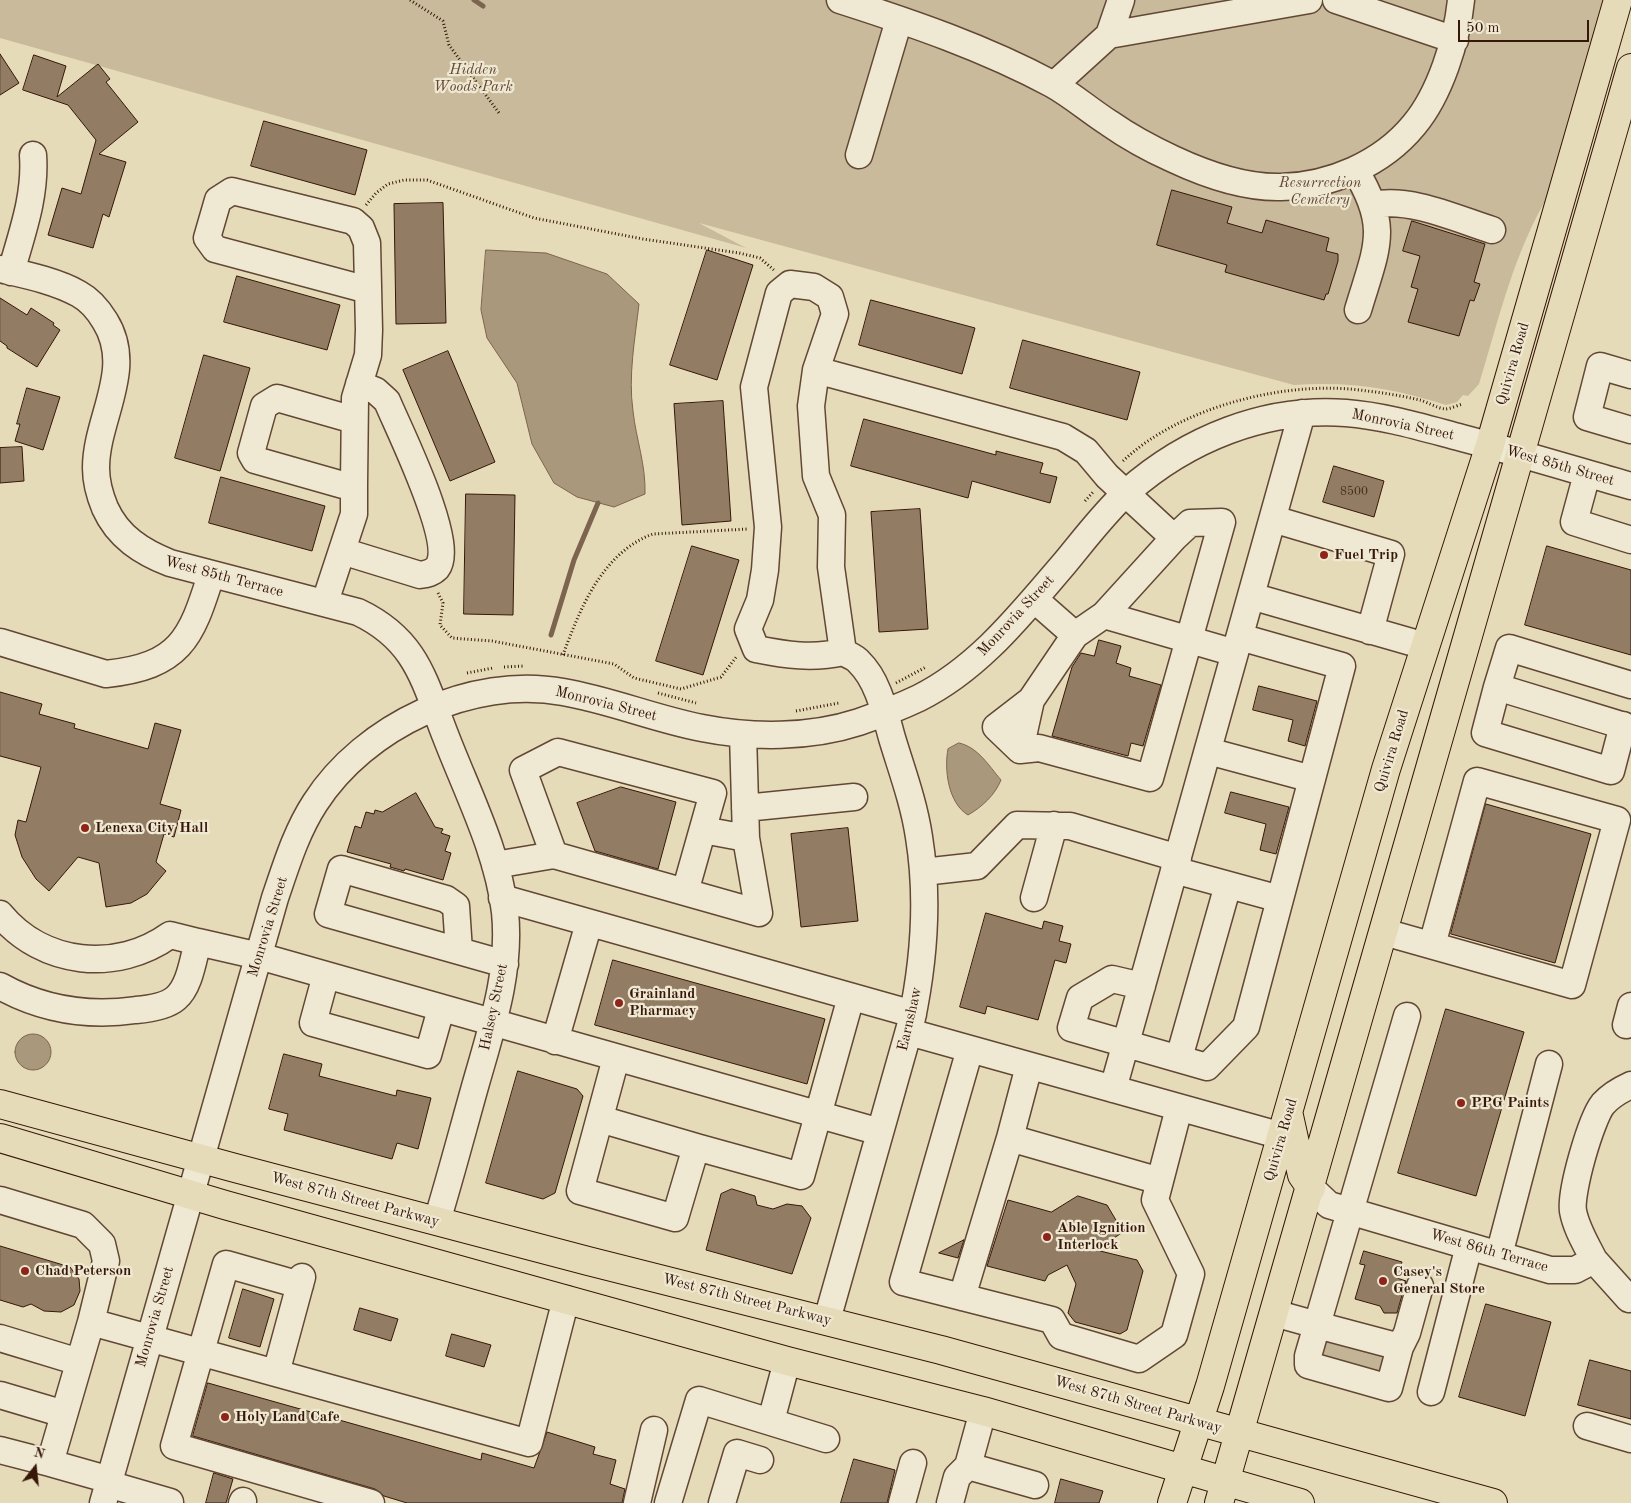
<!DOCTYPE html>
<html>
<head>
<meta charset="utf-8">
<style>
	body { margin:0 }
	#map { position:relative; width:1631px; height:1503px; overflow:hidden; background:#e6dbb9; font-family:"Old Standard TT",serif }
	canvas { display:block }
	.north { position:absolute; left:10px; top:1443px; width:50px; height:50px; -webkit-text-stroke:4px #efe8d2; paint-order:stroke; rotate:16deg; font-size:14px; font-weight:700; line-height:20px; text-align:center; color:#361708 }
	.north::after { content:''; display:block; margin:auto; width:18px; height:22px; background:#361708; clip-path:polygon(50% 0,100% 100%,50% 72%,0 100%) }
	.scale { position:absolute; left:1458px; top:20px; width:131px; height:22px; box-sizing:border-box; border:2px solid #361708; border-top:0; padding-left:6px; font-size:15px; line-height:18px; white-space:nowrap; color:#361708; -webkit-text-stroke:4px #efe8d2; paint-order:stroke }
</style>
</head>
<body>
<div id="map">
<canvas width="1631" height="1503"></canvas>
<div class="north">N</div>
<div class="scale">50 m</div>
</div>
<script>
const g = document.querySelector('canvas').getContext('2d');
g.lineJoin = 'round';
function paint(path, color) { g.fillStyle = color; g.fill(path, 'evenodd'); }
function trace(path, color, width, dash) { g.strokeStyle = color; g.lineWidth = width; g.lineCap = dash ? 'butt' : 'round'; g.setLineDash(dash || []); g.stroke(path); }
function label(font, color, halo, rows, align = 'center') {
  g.font = font + ' "Old Standard TT",serif'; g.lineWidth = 4.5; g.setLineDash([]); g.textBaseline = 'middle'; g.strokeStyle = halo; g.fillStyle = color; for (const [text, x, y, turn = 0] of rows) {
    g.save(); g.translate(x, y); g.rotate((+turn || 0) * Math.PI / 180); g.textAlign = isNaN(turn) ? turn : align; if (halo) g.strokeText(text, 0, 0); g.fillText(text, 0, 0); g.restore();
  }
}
paint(new Path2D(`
	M0 0H1606L1550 193C1514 251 1499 319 1479 384L1468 396 1463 395 1457 402 1446 405C1394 388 1348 381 1294 385L699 223 746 248 0 38Z`), '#c8ba9b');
const water = new Path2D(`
	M486 250 546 253 607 274 639 304C635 339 628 376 633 411 636 439 646 465 645 494L614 507 577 497 554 483 532 444 517 383 487 338 481 310Z
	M959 743C978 747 989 766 1001 780 995 795 982 807 968 815 948 803 944 769 948 749Z
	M15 1052a18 18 0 1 1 36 0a18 18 0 1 1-36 0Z`);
paint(water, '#aa987d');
trace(water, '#7c644e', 1);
trace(new Path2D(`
	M474 0 483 6
	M551 635 574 560 598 503`), '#7c644e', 5);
const building = new Path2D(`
	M0 54 19 83 0 95Z
	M34 55 66 66 57 97 98 64 110 79 106 82 138 122 99 154 126 162 109 217 103 214 93 248 48 235 62 188 81 194 96 140 68 105 23 90Z
	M264 121 367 150 355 195 251 166Z
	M1172 190 1232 207 1227 223 1262 233 1266 220 1329 238 1326 251 1338 254V261L1328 294H1326L1324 300 1225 272 1227 265 1157 245Z
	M443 203 446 323 396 324 394 204Z
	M1412 221 1485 244 1474 282 1480 284 1474 301 1470 300 1459 336 1408 322 1418 289 1411 287 1420 256 1403 251Z
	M707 250 753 265 717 380 670 365Z
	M237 276 340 305 327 350 224 322Z
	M0 298 27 315 31 308 54 323 53 325 60 330 37 367 7 348V346L0 341Z
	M871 300 975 328 962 374 859 345Z
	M1023 340 1140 372 1127 420 1010 388Z
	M448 351 495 462 450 481 403 370Z
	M204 355 250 368 220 471 175 458Z
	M27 388 60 397 43 450 15 441 20 424H17Z
	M723 401 731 521 682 525 674 404Z
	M864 419 996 455V451L1043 463 1040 473 1057 477 1050 503 972 481 968 498 851 466Z
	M22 447 24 481 0 483V448Z
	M1334 466 1384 481 1374 517 1323 502Z
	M221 477 325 506 312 551 209 523Z
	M466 494 515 495 513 615 464 614Z
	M920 509 928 629 879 632 871 512Z
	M692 546 739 560 703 675 656 661Z
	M1547 546 1631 570V655L1525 625Z
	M1099 640 1121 646 1116 663 1131 668 1129 676 1161 685 1143 746 1131 743 1128 756 1052 736 1072 667 1081 653 1094 656Z
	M1259 686 1317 701 1305 746 1288 741 1293 720 1253 710Z
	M0 692 42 704 39 714 75 724 74 728 148 749 155 723 181 730 160 804 181 810 174 837 164 834 156 862 166 871 147 894 131 903 106 907 99 863 78 857 49 891 36 879 22 857 15 835 18 820 26 822 41 767 0 756Z
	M621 787 676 802 658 869 595 851 577 803Z
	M1231 792 1289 807 1276 854 1260 850 1266 824 1225 813Z
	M416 793 435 827 443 829 441 833 450 836 445 851 451 853 443 880 405 869 404 871 390 867 391 864 347 852 355 826 361 828 366 812 374 814 375 810 382 812Z
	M1486 804 1591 834 1555 963 1451 934Z
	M848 828 858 921 801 927 791 834Z
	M986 913 1042 929 1044 921 1063 926 1059 941 1071 944 1066 963 1055 960 1038 1020 987 1006 985 1014 960 1007Z
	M613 960 825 1019 807 1084 595 1025Z
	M1446 1009 1524 1032 1476 1196 1398 1173Z
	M284 1054 322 1064 319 1076 396 1096 397 1090 431 1098 418 1149 397 1143 392 1159 284 1130 288 1114 269 1109Z
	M518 1071 577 1089 583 1096 555 1193 543 1199 486 1183Z
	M732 1189 755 1196 757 1205 773 1209 787 1204 802 1206 811 1218 792 1274 706 1250 721 1194Z
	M1078 1196 1107 1205 1123 1232 1096 1250 1137 1260 1143 1271 1127 1330 1120 1334 1075 1322 1068 1313 1076 1284 1067 1265 1048 1275 1045 1281 987 1266 1008 1200 1051 1212Z
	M964 1240 958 1258 939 1253Z
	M0 1246 70 1267 79 1279 80 1291 74 1305 61 1312 44 1311 31 1304 23 1307 0 1300Z
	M1364 1251 1402 1262 1397 1278 1406 1281 1397 1313H1384L1380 1306 1355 1299 1365 1265 1360 1264Z
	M243 1289 274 1299 260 1347 229 1338Z
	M1486 1304 1551 1322 1525 1416 1459 1397Z
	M360 1308 398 1319 391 1341 354 1330Z
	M452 1334 491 1345 484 1367 446 1356Z
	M1327 1343 1382 1358 1378 1369 1324 1354Z
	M1590 1360 1631 1371V1419L1578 1405Z
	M208 1383 481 1460 482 1453 534 1468 547 1432 595 1447 593 1454 616 1460 610 1484 625 1489 622 1503H407L384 1496 375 1489 193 1436Z
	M854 1459 895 1470 887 1503H841Z
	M214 1473 233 1479 226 1503H206Z
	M1061 1479 1103 1491 1099 1503H1055Z`);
paint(building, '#927d64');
trace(building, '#361708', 1);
trace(new Path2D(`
	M1328 1366 1334 1342
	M1350 1372 1357 1348
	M1370 1378 1377 1354`), '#c3b496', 26, [26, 13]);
const minor = new Path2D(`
	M840 0C912 23 985 48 1052 84 1072 95 1090 111 1109 123 1129 137 1151 149 1173 159 1205 174 1246 188 1281 187 1330 186 1382 164 1414 125 1440 94 1457 40 1461 0
	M1336 0 1455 40
	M1109 35 1309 0
	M1054 85 1109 35 1121 0
	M859 155 899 20
	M1355 170C1391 228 1376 249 1358 310
	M1373 205C1410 197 1457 219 1492 230
	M0 269C26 275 56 281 79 294 90 300 99 311 105 321 135 369 96 418 96 468 96 482 100 496 105 508 118 537 142 552 170 563L358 612C417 640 424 681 446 737 468 794 498 852 505 912 511 971 492 1027 476 1083 463 1129 451 1175 437 1221
	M11 272C22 233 36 196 33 155
	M816 370 1063 437 1086 451 1107 476 1174 538 1104 615 1075 635
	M1631 375 1600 366 1587 417 1631 430
	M1587 474 1574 522 1631 540
	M354 484 355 398 368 355 369 330 367 243 361 228 353 221 232 191 218 200 207 238 215 249 368 290
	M1273 519 1391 554 1370 631
	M342 551 420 575C427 574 432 573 437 568 456 543 399 430 387 401L376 391 359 384
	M1251 596 1425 646
	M325 602 354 514V484L343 485 255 460 251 453 264 406 277 398 354 420
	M1104 615 1235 653
	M0 642 106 674C180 666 191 639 211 575
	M1497 687 1509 648 1631 685
	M1031 700 1020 750 996 727 1031 700 1075 635 1034 599
	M1623 725 1611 771 1485 733 1497 687 1631 728
	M1020 750 1039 748 1150 778 1222 522 1190 523 1174 538
	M1208 751 1312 779
	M745 808 854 797
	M703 830 746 838
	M554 855 523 770 558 752 713 793 685 892
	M495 865 554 855 759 913 746 838 743 734
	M1174 870 1280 899
	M923 872 977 866 1017 825 1070 826 1178 858
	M502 898 913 1014
	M1034 898 1054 825
	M0 914C43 966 117 973 170 935L198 942
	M1384 932 1572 985 1617 820 1477 781 1432 945
	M459 951 456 906 446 899 341 869 328 914 505 964
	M326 975 313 1023 428 1055 441 1009
	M0 986C43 1010 87 1017 136 1010 148 1009 167 1006 176 998 190 986 193 959 198 942L259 956 880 1132
	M1142 986 1112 979 1080 998 1071 1028 1207 1067 1246 1027 1342 666 1240 637
	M1626 1025 1631 1006
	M909 1032 1282 1136
	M555 1041 589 923
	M970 1049 903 1282 1052 1320 1061 1336 1139 1359 1174 1335 1191 1274 1155 1200 1179 1108
	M1179 1058 1228 885
	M1029 1066 1010 1138 1160 1181
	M1113 1089 1302 413
	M600 1119 696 1147 675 1218 580 1191 616 1058
	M696 1147 801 1176 851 997
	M1311 1188 1329 1205 1550 1270H1575L1594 1260C1586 1244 1576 1228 1573 1211 1570 1192 1591 1119 1603 1104 1611 1095 1620 1090 1631 1085
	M0 1200 83 1225 102 1244 106 1261 91 1322
	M1499 1255 1549 1064
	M1594 1260 1629 1299 1631 1298
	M300 1285 226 1264 174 1446 371 1503
	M962 1297 1010 1138
	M1274 1313 1317 1325 1407 1016
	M827 1320 911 1023C924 962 929 899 919 837 914 803 902 771 892 738 885 713 878 680 859 662 855 657 848 655 843 652 812 659 786 655 756 649L748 629 760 600 765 570 768 527 754 387 779 293 790 284 814 287 830 297 835 314 816 370 811 406 816 476 832 515 831 567 843 652
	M1317 1325 1400 1347 1389 1388 1308 1365V1356Z
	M0 1338 79 1362
	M1400 1347 1407 1333 1420 1286
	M276 1373 302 1277
	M1431 1392 1469 1246
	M0 1395 64 1414
	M771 1421 787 1361
	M1587 1426 1631 1439
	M0 1450 50 1463
	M968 1466 1035 1485
	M110 1480 50 1463 91 1322 529 1443 566 1299
	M108 1484 170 1502
	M103 1503 275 898C286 866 296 832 315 803 364 726 472 675 563 692 610 700 655 719 702 728 752 738 810 738 859 722 879 715 900 707 919 698 979 668 1021 614 1064 564 1084 540 1104 513 1127 492 1187 439 1265 407 1346 413 1385 416 1424 428 1462 438 1519 453 1575 470 1631 486
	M242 1503 243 1501
	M637 1503 654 1430
	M668 1503 699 1400 826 1439
	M722 1503 737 1453 760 1460
	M902 1503 913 1463
	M950 1503 957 1477 968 1466 983 1411`);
const major = new Path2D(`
	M0 1104 235 1168 588 1261 941 1350 1493 1503
	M1289 1116 1302 1175 1311 1188
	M0 1138 225 1205 787 1361 983 1411 1300 1503
	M1172 1503 1210 1386 1386 769 1490 445 1618 0
	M1219 1503 1631 68`);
trace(minor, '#624834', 29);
trace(major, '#361708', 30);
trace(new Path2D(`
	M410 0 443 21 449 45 499 113
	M366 205 376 193 388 184 404 180H427L534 218 643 239 739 253 760 258 775 271
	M1123 461C1181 406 1289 379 1367 391 1385 393 1403 396 1420 400 1427 402 1437 408 1445 409 1450 409 1458 405 1463 404
	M1085 501 1094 491
	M438 593 443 603 440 625 452 638 492 641 614 664 634 678 681 689 721 677 737 656
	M563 655C580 608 603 552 653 534L748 529
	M504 667 525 666
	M467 673 493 668
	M896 683 926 667
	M658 693 696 703
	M796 711 839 703`), '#361708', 3, [1, 2.5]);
trace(minor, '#efe8d2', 26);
trace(major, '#e6dbb9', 28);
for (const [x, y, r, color] of [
	[1324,555,5,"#8f2418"],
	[85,828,5,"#8f2418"],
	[619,1003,5,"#8f2418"],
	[1461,1103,5,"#8f2418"],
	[1047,1237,5,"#8f2418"],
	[25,1271,5,"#8f2418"],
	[1383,1281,5,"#8f2418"],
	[225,1417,5,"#8f2418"]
]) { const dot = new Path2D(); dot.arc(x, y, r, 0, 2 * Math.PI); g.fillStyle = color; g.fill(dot); trace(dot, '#efe8d2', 2); }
label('12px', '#4d301f', null, [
	["8500",1354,492]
]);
label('italic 15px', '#624834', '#efe8d2', [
	["Hidden",473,70],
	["Woods Park",473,87],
	["Resurrection",1320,183],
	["Cemetery",1320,200]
]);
label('15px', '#361708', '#efe8d2', [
	["Quivira Road",1513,364,-74],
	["Monrovia Street",1403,425,12],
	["West 85th Street",1560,466,16],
	["West 85th Terrace",224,577,15],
	["Monrovia Street",1016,616,-47],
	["Monrovia Street",606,704,14],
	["Quivira Road",1392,751,-73],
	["Monrovia Street",268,927,-73],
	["Halsey Street",494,1007,-78],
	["Earnshaw",910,1019,-77],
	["Quivira Road",1281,1140,-74],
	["West 87th Street Parkway",355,1200,15],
	["West 86th Terrace",1489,1251,16],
	["West 87th Street Parkway",747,1300,14],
	["Monrovia Street",155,1317,-74],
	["West 87th Street Parkway",1138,1405,16]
]);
label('bold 15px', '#361708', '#efe8d2', [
	["Fuel Trip",1334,555],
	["Lenexa City Hall",95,828],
	["Grainland",629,994],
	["Pharmacy",629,1011],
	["PPG Paints",1471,1103],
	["Able Ignition",1057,1228],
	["Interlock",1057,1245],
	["Chad Peterson",35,1271],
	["Casey's",1393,1272],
	["General Store",1393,1289],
	["Holy Land Cafe",235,1417]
], 'left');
</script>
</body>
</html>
